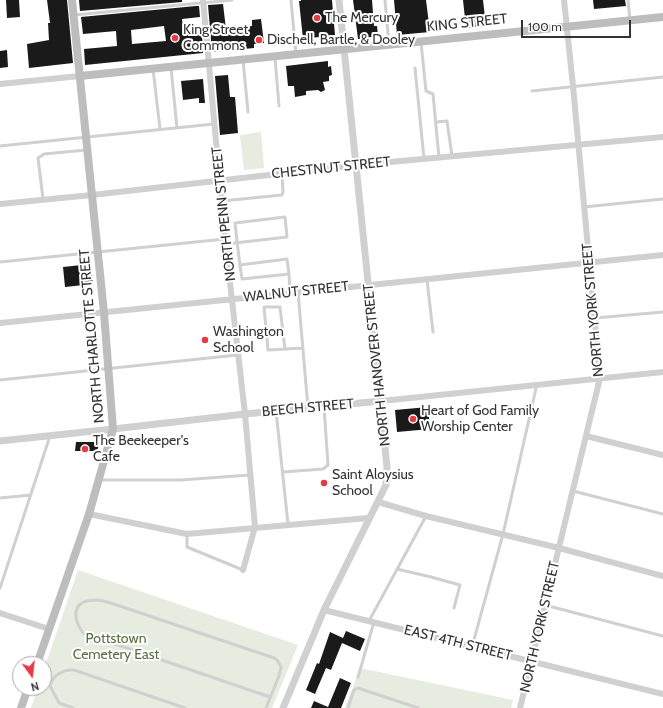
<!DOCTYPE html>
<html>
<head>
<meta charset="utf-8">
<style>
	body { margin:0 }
	#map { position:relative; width:663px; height:708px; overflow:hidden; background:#fff; font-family:Cabin,sans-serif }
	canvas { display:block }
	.north { position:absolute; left:12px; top:656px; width:40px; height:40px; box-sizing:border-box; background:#fff; border:1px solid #adadad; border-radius:50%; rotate:165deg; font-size:11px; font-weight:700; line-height:16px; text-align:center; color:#333 }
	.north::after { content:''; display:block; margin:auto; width:14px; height:18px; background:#e63946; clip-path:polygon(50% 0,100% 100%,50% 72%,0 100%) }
	.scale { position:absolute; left:521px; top:20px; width:110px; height:18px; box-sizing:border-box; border:2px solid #333; border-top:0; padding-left:5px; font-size:12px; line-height:14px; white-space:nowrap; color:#333; -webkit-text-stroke:3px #fff; paint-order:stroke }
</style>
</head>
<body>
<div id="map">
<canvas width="663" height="708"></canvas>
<div class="north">N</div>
<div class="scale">100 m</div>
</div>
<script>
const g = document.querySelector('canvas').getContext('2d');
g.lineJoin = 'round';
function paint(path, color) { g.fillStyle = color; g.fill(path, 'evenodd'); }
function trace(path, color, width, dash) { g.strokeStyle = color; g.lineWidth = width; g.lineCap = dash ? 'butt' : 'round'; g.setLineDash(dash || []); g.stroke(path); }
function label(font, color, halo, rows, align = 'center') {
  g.font = font + ' Cabin,sans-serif'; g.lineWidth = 4; g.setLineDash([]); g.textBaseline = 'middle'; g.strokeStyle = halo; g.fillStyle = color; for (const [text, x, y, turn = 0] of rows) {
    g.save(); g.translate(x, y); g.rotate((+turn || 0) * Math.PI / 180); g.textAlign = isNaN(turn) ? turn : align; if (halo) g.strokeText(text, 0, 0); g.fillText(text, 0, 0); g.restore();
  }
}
paint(new Path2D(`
	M261 132 264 168 244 170 240 135Z
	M78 570 298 645 272 708H31L38 688H44V669Z
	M360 668 513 700 511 708H345Z`), '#e6ecdf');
paint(new Path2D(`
	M6 0H19L20 17 7 18Z
	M47 0H67L73 63 29 68 27 44 49 40 48 23H50Z
	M79 0H182V2L80 11Z
	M301 0H332L335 35 303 39 299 1H301Z
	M353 0H372L374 26H377L378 36 358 39Z
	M394 0H426L430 32 397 35Z
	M463 0H483L486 26 466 28Z
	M593 0H625L626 6 594 9Z
	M223 4 226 29 252 26V20L261 19 264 43 254 44V48L212 52 208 5Z
	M196 6H199L200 17 182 19 184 35 202 34 203 53 85 65 84 49 117 46 116 31 83 34 81 17ZM164 26 166 41 132 44 131 30Z
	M7 50 8 67 0 68V51Z
	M328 61V67L331 66 332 75 329 76V81L323 82 325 90 321 92 318 90 306 91V95L295 97 294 86H288L286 66Z
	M228 75 230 97H235L238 133 220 135 215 76Z
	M203 79 205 103H199V98L183 100 181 81Z
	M91 264 93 284 65 287 63 267Z
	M428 407 430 429 397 432 395 410Z
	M76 442H100L97 451H75Z
	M346 631 365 639 360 651 342 643 331 670 326 668 315 694 306 690 317 663 319 664 330 632 343 638Z
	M340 678 351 683 341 708H311L314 701 328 707Z`), '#1a1a1a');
trace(new Path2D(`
	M291 0 296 54
	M385 0 389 44
	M628 0 630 20
	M74 15 232 0
	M421 43 426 91 433 94 439 158
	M275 58 279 106
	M243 60 248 112
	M171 68 177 128
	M415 68 424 159
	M153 69 160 129
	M532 91 663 77
	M436 122 447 121 452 156
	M0 146 214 124
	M43 199 38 158 44 154 86 150
	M222 201 282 195 283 192 282 174
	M584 207 663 199
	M226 244 287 237 285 217 235 223C237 242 239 260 242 279L289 274 290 293
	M0 262 225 239
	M240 265 287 259 289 274
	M427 280 433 332
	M298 292 308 408
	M595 318 663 312
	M285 349 280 307H264L268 350 303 348
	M0 380 237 355
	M276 411 288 524
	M283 472 323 469 328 465 324 407
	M100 480H181L250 475
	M573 491 663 514
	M0 498 31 495
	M187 534V547L243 570
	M397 569 431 577 460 585 454 608
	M0 588 50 436
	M545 605 663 636
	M369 621 426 516
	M472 647 503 534 537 384
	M358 677 374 622
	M73 708 59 703 50 686C53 675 63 669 74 670L185 708
	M266 708 279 676 281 667 277 660 274 658 111 603C107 602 101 600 96 600 72 600 72 617 83 633L270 697
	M348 708 354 690 358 688 418 708`), '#d0d0d0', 3);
trace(new Path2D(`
	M203 0 225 239 245 414 255 527 243 570
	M0 84 80 76
	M0 204 92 195 357 165 663 137
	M0 323 663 255
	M381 401 663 372
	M586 436 663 455
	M378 502 426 516 559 548 663 576
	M89 514 187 534 368 518
	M324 610 663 694
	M0 613 49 629
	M520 708 600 378 573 86 564 0`), '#d0d0d0', 6);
trace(new Path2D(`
	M0 441 113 429 245 414 381 401
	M283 708 324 610 386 485 387 467 339 0`), '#d0d0d0', 7);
trace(new Path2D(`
	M80 76 663 17
	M37 664 89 514 113 429 104 313 72 0
	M21 708 28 688`), '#bdbdbd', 8);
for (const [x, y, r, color] of [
	[317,18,4,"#e63946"],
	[175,38,4,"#e63946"],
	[259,40,4,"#e63946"],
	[205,340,4,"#e63946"],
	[413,419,4,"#e63946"],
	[85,449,4,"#e63946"],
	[324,483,4,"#e63946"]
]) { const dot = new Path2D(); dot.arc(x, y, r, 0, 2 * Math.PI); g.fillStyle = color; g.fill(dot); trace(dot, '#fff', 1.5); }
label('14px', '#333', '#fff', [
	["The Mercury",325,18],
	["King Street",183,30],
	["Commons",183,46],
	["Dischell, Bartle, & Dooley",267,40],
	["Washington",213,332],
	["School",213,348],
	["Heart of God Family",421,411],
	["Worship Center",421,427],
	["The Beekeeper's",93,441],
	["Cafe",93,457],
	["Saint Aloysius",332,475],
	["School",332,491]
], 'left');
label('14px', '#333', '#fff', [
	["KING STREET",467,23,-6],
	["CHESTNUT STREET",331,168,-6],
	["NORTH PENN STREET",224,214,-96],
	["WALNUT STREET",296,292,-6],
	["NORTH YORK STREET",593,310,-95],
	["NORTH CHARLOTTE STREET",92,336,-95],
	["NORTH HANOVER STREET",377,365,-96],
	["BEECH STREET",308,408,-5],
	["NORTH YORK STREET",540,627,-77],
	["EAST 4TH STREET",458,643,14]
]);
label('14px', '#56703f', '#fff', [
	["Pottstown",116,639],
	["Cemetery East",116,655]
]);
</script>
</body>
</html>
